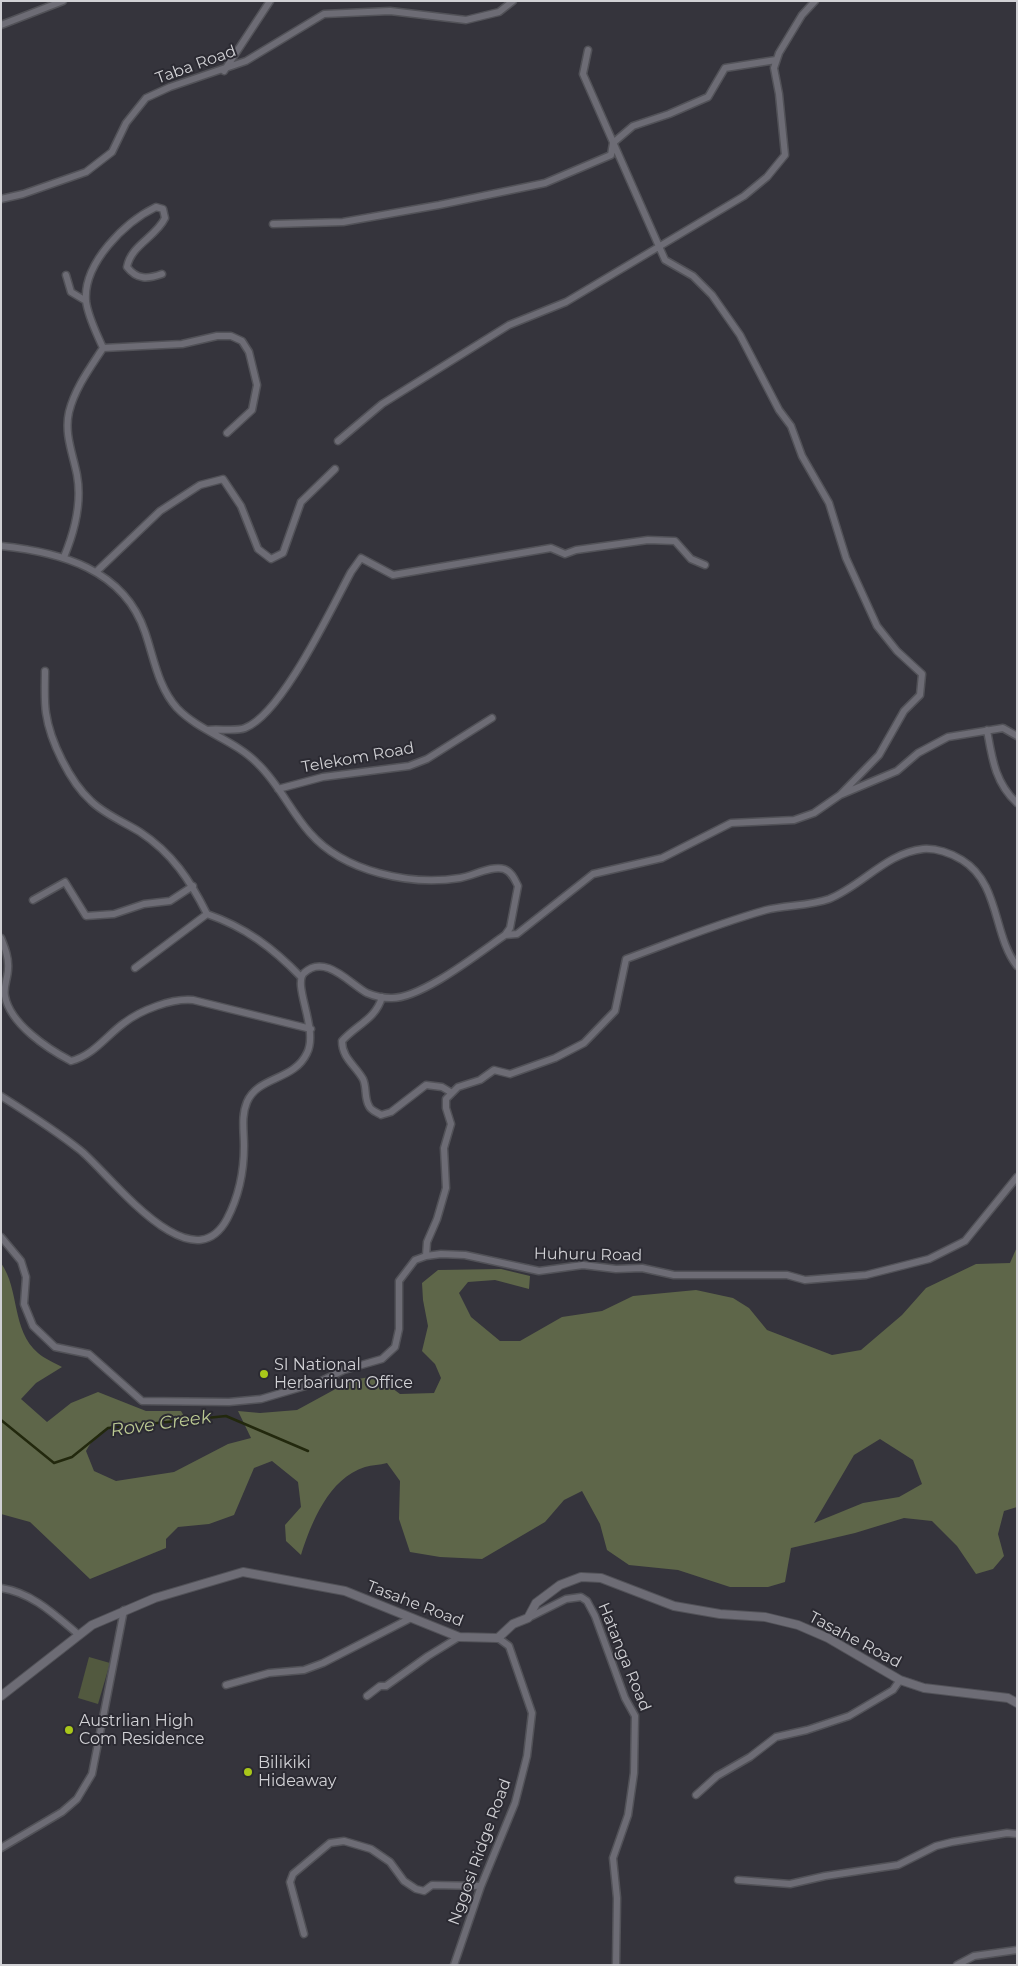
<!DOCTYPE html>
<html>
<head>
<meta charset="utf-8">
<style>
	body { margin:0 }
	#map { position:relative; width:1018px; height:1966px; overflow:hidden; background:#35343c; font-family:Montserrat,sans-serif }
	canvas { display:block }
	.frame { position:absolute; inset:0; border:2px solid #d1d1d5; pointer-events:none }
</style>
</head>
<body>
<div id="map">
<canvas width="1018" height="1966"></canvas>
<div class="frame"></div>
</div>
<script>
const g = document.querySelector('canvas').getContext('2d');
g.lineJoin = 'round';
function paint(path, color) { g.fillStyle = color; g.fill(path, 'evenodd'); }
function trace(path, color, width, dash) { g.strokeStyle = color; g.lineWidth = width; g.lineCap = dash ? 'butt' : 'round'; g.setLineDash(dash || []); g.stroke(path); }
function label(font, color, halo, rows, align = 'center') {
  g.font = font + ' Montserrat,sans-serif'; g.lineWidth = 4; g.setLineDash([]); g.textBaseline = 'middle'; g.strokeStyle = halo; g.fillStyle = color; for (const [text, x, y, turn = 0] of rows) {
    g.save(); g.translate(x, y); g.rotate((+turn || 0) * Math.PI / 180); g.textAlign = isNaN(turn) ? turn : align; if (halo) g.strokeText(text, 0, 0); g.fillText(text, 0, 0); g.restore();
  }
}
paint(new Path2D(`
	M89 1657 110 1663 98 1704 78 1698Z`), '#52593f');
paint(new Path2D(`
	M1017 1247V1507L1004 1511 998 1534 1004 1556 993 1569 976 1574 957 1546 932 1521 904 1518 855 1533 791 1548 785 1582 768 1587H730L678 1570 629 1565 607 1550 600 1524 582 1491 564 1500 545 1522 482 1559 440 1557 410 1552 399 1519 400 1481 387 1463C380 1465 372 1465 365 1467 329 1478 311 1523 301 1555L286 1541 285 1525 301 1507 298 1482 272 1461 254 1468 234 1515 209 1524 178 1527 166 1539V1548L90 1579 30 1522 1 1514V1263C20 1290 11 1330 38 1353 45 1359 55 1363 62 1367L36 1383 21 1399 47 1422 71 1403 98 1392 146 1411H181L185 1418C145 1434 113 1404 86 1451L94 1471 116 1481 174 1472 228 1444 251 1438 238 1411 260 1413 297 1410 352 1380 376 1376 400 1394 434 1393 441 1378 435 1364 422 1351 428 1326 423 1300 422 1283 438 1270 501 1269 530 1276 529 1289 495 1280 468 1282 459 1293 471 1317 500 1341H520L562 1317 602 1311 633 1296 696 1290 733 1298 749 1308 767 1330 832 1355 861 1350 902 1315 926 1288 976 1264 1010 1263ZM880 1439 913 1460 922 1484 899 1497 863 1503 814 1523 854 1455Z`), '#5e6649');
trace(new Path2D(`
	M1 1420 54 1463 72 1457 108 1428 226 1416 308 1451`), '#22280d', 2.5);
const minor = new Path2D(`
	M1 25 63 1
	M588 50 583 74 665 260 693 276 712 295 740 335 779 410 791 426 802 456 829 503 846 558 877 626 897 651 922 674 920 695 904 711 879 755 840 795
	M224 71 270 1
	M1 199 23 194 86 172 112 152 126 123 146 98 170 87 246 61 324 14 390 11 466 20 499 12 513 1
	M273 224 343 222 439 205 545 183 611 155 613 143 633 126 669 114 708 97 725 68 776 60
	M66 275 71 292 86 301
	M103 348C97 334 88 317 86 301 83 263 125 222 156 207L163 209 165 218C156 237 131 245 127 267 137 280 148 279 162 274
	M103 348 182 344 217 336H231L242 341 249 352 257 385 252 410 227 433
	M338 441 382 404 509 325 566 302 744 196 767 177 785 155 779 94 774 68 779 53 802 15 815 1
	M1 546C60 552 124 569 145 632 154 658 158 687 177 708 200 732 235 740 258 764 279 784 291 812 310 833 344 872 411 886 460 878 473 876 492 865 504 869 512 872 515 880 518 886L510 928 505 935C479 953 421 999 391 998 383 998 374 996 367 993 350 984 325 953 304 973 292 985 319 1029 307 1053 294 1081 258 1076 247 1102 241 1116 244 1131 244 1146 244 1171 239 1196 227 1219 191 1286 109 1173 80 1150 55 1130 28 1113 1 1096
	M64 557C74 533 82 502 77 475 73 454 64 434 69 412 75 388 90 368 103 348
	M96 572 160 511 200 485 223 479 241 506 258 549 271 559 283 553 301 502 335 469
	M45 671C45 685 44 700 46 713 50 741 70 782 91 801 104 814 124 822 140 832 172 853 190 880 207 914 245 927 273 948 301 977
	M207 730C218 728 235 732 245 728 282 714 331 609 351 572L361 558 393 575 551 548 565 554 576 550 648 540 675 541 691 559 705 565
	M987 730C992 758 995 783 1017 803
	M278 789 323 777 409 766 427 759 492 718
	M33 900 65 882 86 916 114 914 144 904 170 901 193 886
	M505 935 517 934 593 874 662 858 731 823 794 820 814 813 840 795 897 771 918 753 948 737 1003 728 1017 736
	M1 938C5 948 9 958 8 969 8 978 3 987 5 996 10 1024 48 1049 71 1061 94 1055 106 1036 124 1023 141 1010 172 998 193 1000L311 1029
	M135 968 207 914
	M382 997C376 1019 356 1025 342 1041 342 1058 355 1065 363 1079 367 1087 364 1098 369 1106 371 1111 377 1112 381 1115L391 1112 426 1085 442 1087 452 1093
	M1 1237 21 1261 26 1277 24 1304 33 1326 55 1347 89 1354 142 1401 229 1402 261 1399 319 1382 344 1370 382 1359 395 1347 399 1329V1281L415 1260 426 1256 441 1254 465 1255 539 1271 583 1265 616 1269 642 1268 674 1275H787L805 1280 866 1275 929 1259 965 1241 1017 1177
	M426 1256 427 1242 437 1219 446 1188 444 1148 451 1124 446 1108V1099L458 1087 480 1080 494 1070 510 1074 555 1058 584 1043 615 1011 626 959C672 942 719 923 766 910 786 905 810 906 829 899 862 886 886 853 923 849 936 848 951 853 962 860 1000 883 993 936 1017 966
	M1 1588C33 1593 55 1615 79 1635
	M528 1618 566 1599 581 1597 587 1601 595 1616 625 1698 635 1716 634 1773 628 1815 613 1858 617 1898 616 1965
	M226 1685 269 1673 304 1670 323 1663 411 1618
	M367 1696 380 1686H386L428 1656 459 1637
	M696 1795 717 1776 750 1757 776 1737 807 1730 849 1716 893 1690 900 1680
	M1 1848 62 1812 77 1799 92 1774 124 1610
	M738 1880 790 1884 825 1876 898 1865 936 1846 952 1842 1007 1833 1017 1834
	M304 1934 290 1882 293 1874 330 1843 344 1841 371 1849 390 1862 404 1881 416 1889 424 1891 432 1885 481 1886
	M454 1965 481 1886 515 1803 527 1756 532 1713 509 1646 498 1638
	M957 1965 974 1956 1017 1950`);
const tertiary = new Path2D(`
	M1 1696 92 1625 155 1598 243 1572 345 1591 459 1637 498 1638 513 1624 528 1618 536 1603 560 1585 581 1577 601 1578 674 1606 720 1614 765 1617 798 1625 828 1638 900 1680 924 1688 1008 1698 1017 1703`);
trace(minor, '#525258', 9);
trace(tertiary, '#525258', 10);
trace(minor, '#6d6c75', 6);
trace(tertiary, '#6d6c75', 8);
for (const [x, y, r, color] of [
	[264,1374,5,"#a9c71a"],
	[69,1730,5,"#a9c71a"],
	[248,1772,5,"#a9c71a"]
]) { const dot = new Path2D(); dot.arc(x, y, r, 0, 2 * Math.PI); g.fillStyle = color; g.fill(dot); trace(dot, '#2b2a32', 2); }
label('16px', '#d1d1d5', '#2b2a32', [
	["Taba Road",196,65,-20],
	["Telekom Road",358,758,-10],
	["Huhuru Road",588,1255,1],
	["Tasahe Road",415,1604,21],
	["Tasahe Road",855,1640,28],
	["Hatanga Road",624,1657,68],
	["Nggosi Ridge Road",480,1852,-70]
]);
label('16px', '#d1d1d5', '#2b2a32', [
	["SI National",274,1365],
	["Herbarium Office",274,1383],
	["Austrlian High",79,1721],
	["Com Residence",79,1739],
	["Bilikiki",258,1763],
	["Hideaway",258,1781]
], 'left');
label('italic 18px', '#bbc992', '#2b2a32', [
	["Rove Creek",161,1424,-8]
]);
</script>
</body>
</html>
